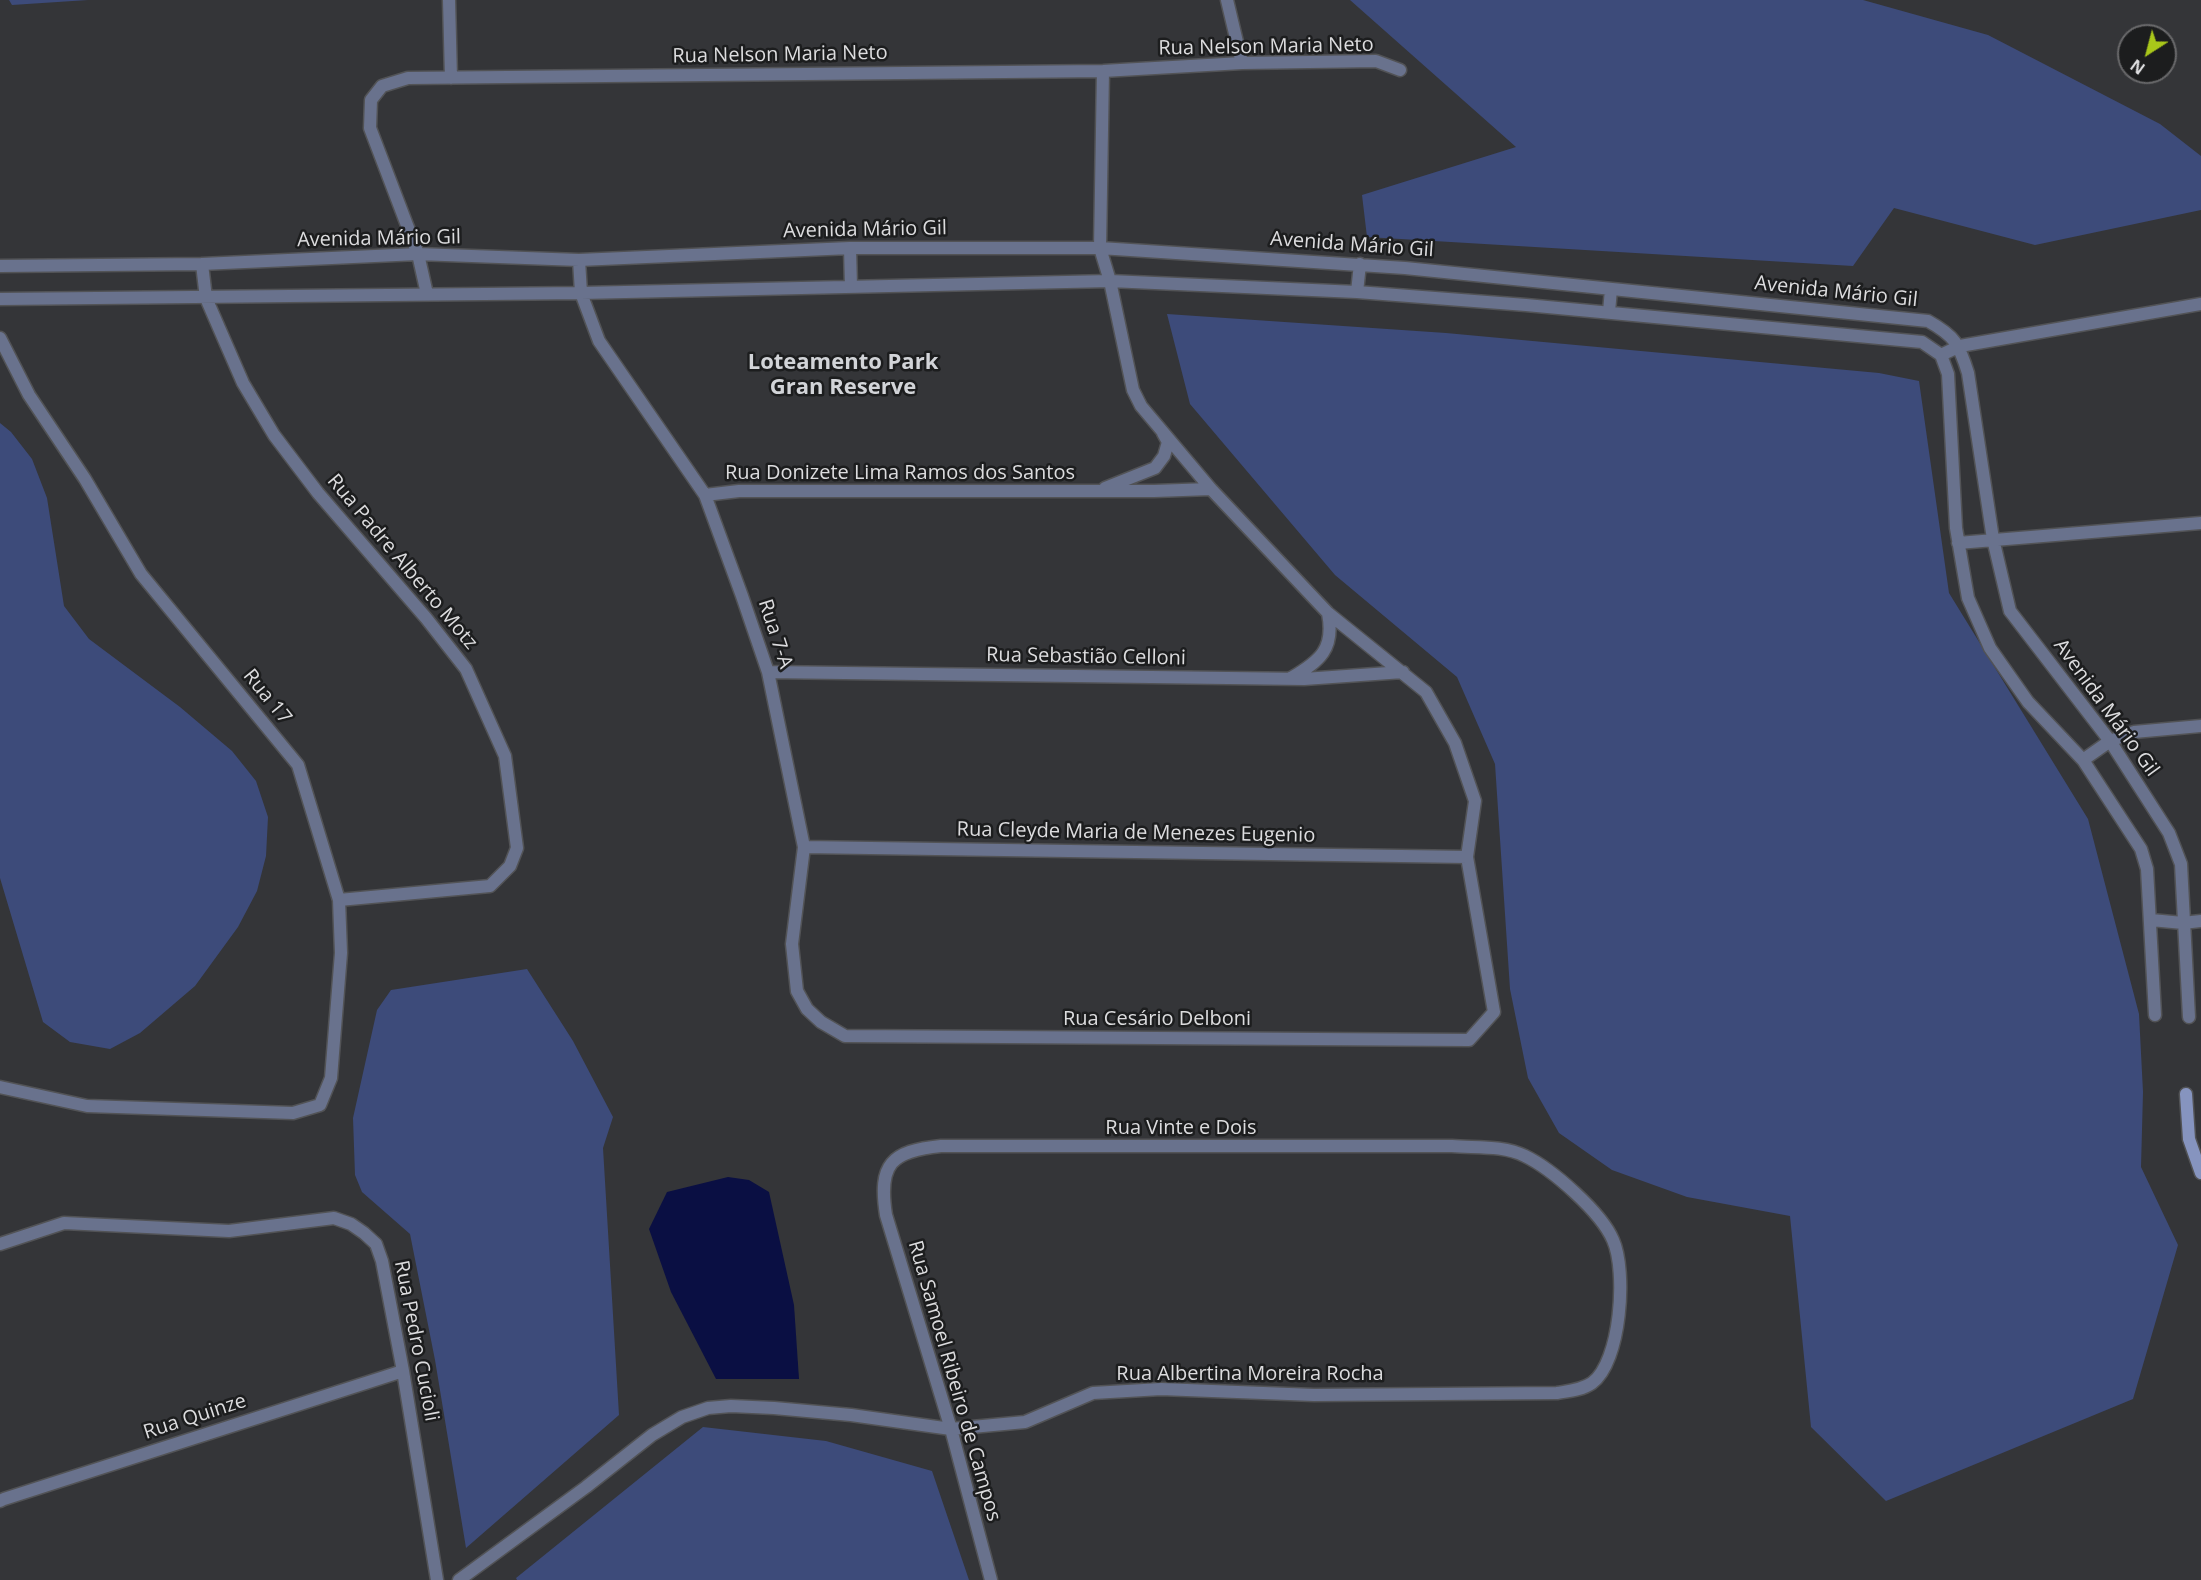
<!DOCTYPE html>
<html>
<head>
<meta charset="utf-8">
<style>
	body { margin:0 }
	#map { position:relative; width:2201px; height:1580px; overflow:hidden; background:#343538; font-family:"Open Sans",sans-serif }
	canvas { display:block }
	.north { position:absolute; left:2117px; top:24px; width:60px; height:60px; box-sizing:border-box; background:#1c1d1e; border:2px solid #69696b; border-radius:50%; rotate:216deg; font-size:16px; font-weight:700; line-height:24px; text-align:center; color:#dcdcde }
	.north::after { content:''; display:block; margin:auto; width:21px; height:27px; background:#a9c71a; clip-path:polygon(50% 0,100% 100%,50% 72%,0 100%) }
</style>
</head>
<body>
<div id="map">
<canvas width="2201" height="1580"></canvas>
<div class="north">N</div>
</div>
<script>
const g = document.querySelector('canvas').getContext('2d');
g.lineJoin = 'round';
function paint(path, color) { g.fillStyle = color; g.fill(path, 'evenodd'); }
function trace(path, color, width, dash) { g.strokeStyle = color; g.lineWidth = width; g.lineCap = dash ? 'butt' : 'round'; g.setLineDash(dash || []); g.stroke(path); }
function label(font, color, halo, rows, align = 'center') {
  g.font = font + ' "Open Sans",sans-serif'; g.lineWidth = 5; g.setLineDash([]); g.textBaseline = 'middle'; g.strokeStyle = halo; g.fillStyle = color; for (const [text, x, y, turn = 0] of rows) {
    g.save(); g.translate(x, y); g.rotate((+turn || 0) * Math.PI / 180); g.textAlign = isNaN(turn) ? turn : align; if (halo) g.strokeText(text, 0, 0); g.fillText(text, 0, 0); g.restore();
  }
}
paint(new Path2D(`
	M9 0H88L12 5Z
	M1350 0H1863L1988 35 2160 124 2201 156V210L2035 245 1894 208 1853 266 1367 237 1362 195 1516 147Z
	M1167 314 1446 333 1879 373 1919 381 1949 593 2088 819 2139 1014 2143 1092 2141 1167 2178 1245 2133 1399 1886 1501 1811 1427 1790 1216 1687 1197 1612 1170 1559 1133 1528 1078 1510 989 1495 764 1457 677 1335 575 1190 404Z
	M0 423 11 432 32 459 47 498 64 606 89 639 180 707 232 751 256 781 268 817 266 856 257 891 238 927 195 986 140 1033 110 1049 70 1042 43 1022 0 878Z
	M527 969 573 1041 613 1117 603 1148 619 1415 466 1548 435 1360 410 1234 362 1192 355 1175 353 1118 377 1010 391 990Z
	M703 1427 826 1441 932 1471 969 1580H517L516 1578Z`), '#3d4b7a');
paint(new Path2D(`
	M728 1177 749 1180 769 1192 794 1305 799 1379H716L671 1292 649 1229 667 1192Z`), '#0a0f43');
const street = new Path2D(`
	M449 0 451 78
	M1227 0 1242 63
	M850 248 851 287
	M579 260 581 293 599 341 705 495 742 596 768 672 804 847 792 944 797 991 807 1009 821 1022 845 1036 1469 1040 1494 1012 1467 857 1475 801 1455 743 1426 692 1328 613 1211 489 1141 406 1133 390 1110 281 1100 248 1103 71
	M202 264 206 298 243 383 274 435 318 493 426 618 466 669 505 756 517 848 510 866 490 886 339 900
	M0 266 202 264 418 254 579 260 850 248H1100L1405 268 1928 321C1955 336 1959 344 1968 373L1993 539 2010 611 2110 741 2169 833 2181 864 2189 1017
	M1357 292 1360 264
	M427 294 418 254 370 128 371 100 382 86 408 78 1103 71 1242 63 1376 61 1400 70
	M0 299 581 293 1110 281 1357 292 1526 305 1922 342 1941 355 1948 374 1956 528 1968 598 1990 648 2028 702 2083 760 2141 849 2147 869 2155 1015
	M1609 312 1611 289
	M0 338 29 395 85 479 141 574 298 765 339 900 341 953 331 1078 320 1105 293 1113 87 1106 0 1087
	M1941 355 1960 346 2201 304
	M1105 488 1155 468 1164 456 1168 442 1163 433
	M705 495 739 491H1154L1211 489
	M1958 543 2201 523
	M768 672 1304 679 1403 672
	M1291 678C1320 661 1335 649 1328 613
	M2083 760 2110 741 2134 732 2201 726
	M804 847 1467 857
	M2151 920 2183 923 2201 921
	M0 1244 64 1223 229 1231 334 1218 351 1224 364 1233 376 1244 382 1261 403 1371 437 1580
	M0 1501 4 1499 403 1371
	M459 1580 586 1487 652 1435 682 1417 708 1408 731 1406 774 1408 851 1415 951 1429 1025 1422 1093 1393 1161 1389 1314 1395 1557 1393C1569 1391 1582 1390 1592 1383 1621 1362 1627 1271 1613 1240 1601 1212 1552 1169 1525 1156 1503 1145 1476 1148 1452 1146H941C891 1151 878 1164 886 1215L951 1429 991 1580`);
const secondary = new Path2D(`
	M2186 1094 2189 1139 2201 1173`);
trace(street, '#525356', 15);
trace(secondary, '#525356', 15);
trace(street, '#69728d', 12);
trace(secondary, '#8694bf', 12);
label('20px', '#dcdcde', '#1c1d1e', [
	["Rua Nelson Maria Neto",1266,47,-1],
	["Rua Nelson Maria Neto",780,55,-1],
	["Avenida Mário Gil",865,230,-1],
	["Avenida Mário Gil",379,239,-1],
	["Avenida Mário Gil",1352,245,4],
	["Avenida Mário Gil",1836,292,6],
	["Rua Donizete Lima Ramos dos Santos",900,473],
	["Rua Padre Alberto Motz",402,562,50],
	["Rua 7-A",775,634,72],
	["Rua Sebastião Celloni",1086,657,1],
	["Rua 17",267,697,51],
	["Avenida Mário Gil",2106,708,54],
	["Rua Cleyde Maria de Menezes Eugenio",1136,833,1],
	["Rua Cesário Delboni",1157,1019],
	["Rua Vinte e Dois",1181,1128],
	["Rua Pedro Cucioli",416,1341,79],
	["Rua Albertina Moreira Rocha",1250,1374],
	["Rua Samoel Ribeiro de Campos",954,1381,74],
	["Rua Quinze",195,1417,-18]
]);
label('bold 22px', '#d2d4d8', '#1c1d1e', [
	["Loteamento Park",843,363],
	["Gran Reserve",843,388]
]);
</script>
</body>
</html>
